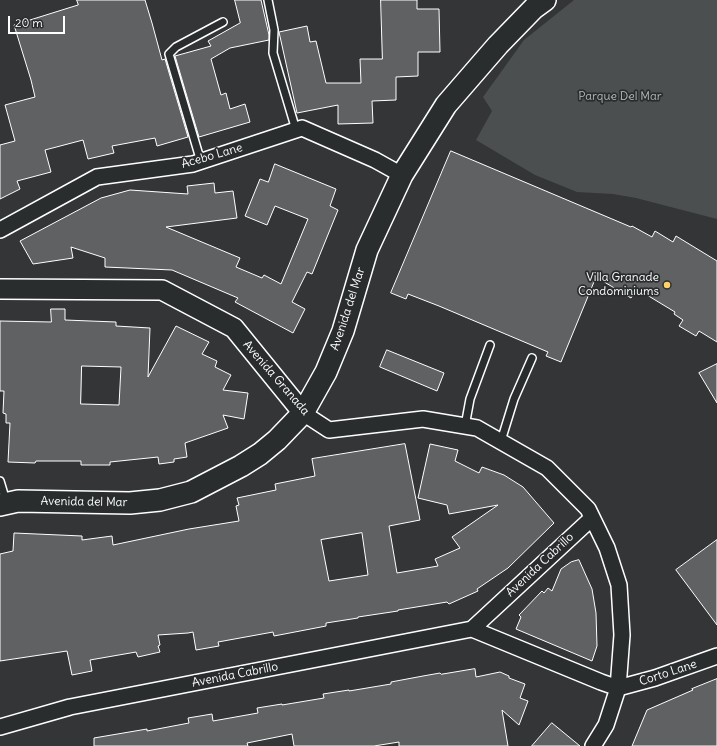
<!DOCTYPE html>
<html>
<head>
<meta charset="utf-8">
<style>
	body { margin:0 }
	#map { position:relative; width:717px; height:746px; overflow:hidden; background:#333536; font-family:Delius,sans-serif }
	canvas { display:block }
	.scale { position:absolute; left:8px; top:16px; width:57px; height:18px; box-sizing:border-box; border:2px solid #fff; border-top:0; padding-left:5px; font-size:12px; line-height:14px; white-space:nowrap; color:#fff; -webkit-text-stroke:3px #2a2d2e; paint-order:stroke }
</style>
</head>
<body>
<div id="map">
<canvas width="717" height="746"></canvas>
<div class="scale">20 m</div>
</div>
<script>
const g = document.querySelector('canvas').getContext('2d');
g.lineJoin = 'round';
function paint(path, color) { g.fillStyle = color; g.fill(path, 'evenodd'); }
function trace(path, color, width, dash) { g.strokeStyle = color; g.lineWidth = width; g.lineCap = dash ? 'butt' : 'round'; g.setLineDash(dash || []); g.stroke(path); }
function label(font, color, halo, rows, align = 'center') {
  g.font = font + ' Delius,sans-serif'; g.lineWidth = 3.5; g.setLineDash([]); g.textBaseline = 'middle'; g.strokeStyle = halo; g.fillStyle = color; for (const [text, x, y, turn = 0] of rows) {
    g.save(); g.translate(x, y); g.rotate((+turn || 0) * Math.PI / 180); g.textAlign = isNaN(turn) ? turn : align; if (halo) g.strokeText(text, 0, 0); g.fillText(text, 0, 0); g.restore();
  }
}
paint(new Path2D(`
	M574 0H717V219L636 198 613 194 577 192 535 175 476 140 492 111 483 97 524 40Z`), '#4c4f50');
const building = new Path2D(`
	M77 0H145L152 23 162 60 165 59 188 137 157 146 155 138 112 146 114 153 88 159 83 140 45 150 51 172 17 181 20 189 0 199V145L15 141 5 105 35 97 31 80 14 25 78 5Z
	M235 0H261L269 35V40L230 48 211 59 221 95 226 93 230 109 245 104 250 122 199 137 175 56 211 46 208 41 240 23Z
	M381 0H417V9H439L440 52H418V76L396 77V100L372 101 373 123 338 124V105L297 113 279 32 307 26 310 42 316 41 326 83H361L360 59H382Z
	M451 151 631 227 632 226 652 237 655 231 673 242 676 236 717 261V342L699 331 696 336 679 326 683 320 674 314 675 312 637 289 631 298 596 277 561 362 546 356 548 352 439 306 408 294 406 299 391 293Z
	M275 164 336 189 330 206 338 210 312 274 307 272 292 302 305 309 293 333 235 302 238 298 172 270 105 267V258L71 247 73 258 33 264 20 241 101 198 130 190 188 194 187 186 214 183 215 193 233 191 237 218 166 227 240 258 236 267 262 278 264 275 281 284 308 219 275 206 267 225 245 216 260 179 268 182Z
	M51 309H65V320L116 322V326L150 328 148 377 176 326 209 342 202 354 217 361 215 367 231 375 223 390 248 393 244 419 223 415 228 428 185 443 187 457 174 459V462L159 464 158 457 110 462V465H81V461H36L35 463 8 462 10 423H6V414L3 413 4 391H0V321L51 322ZM82 366 121 367 119 405 81 404Z
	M387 350 444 373 437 391 380 367Z
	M717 364V403L699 373Z
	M405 444 420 520 389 526 397 573 438 566 435 559 460 548 452 537 498 505 449 514 447 505 418 498 430 444 458 450 455 461 479 473 482 467 504 475 523 487 554 523 508 568 477 589 478 591 449 604 447 602 398 610V611L358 617V618L326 623V626L274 636 273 632 218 642 219 646 196 650 193 632 188 633 158 635 160 645 158 646 160 652 138 657 136 652 90 660 92 671 72 675 67 651 0 661V554L13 551 14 533 82 536V540L112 536 113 545 189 529 239 521 236 506 239 505 237 498 276 490 275 484 315 476 312 459ZM362 533 368 575 329 581 321 540Z
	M717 540V625L676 570Z
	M579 560 592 589 596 613 597 646 592 661 516 629 521 617 519 615 542 591 544 593 548 588 552 591 561 569 571 562Z
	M475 669 476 677 500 672 509 676V678L525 684 520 698 528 701 519 725 502 710 508 746H399V742L374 746H294L292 734 247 743 248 746H94V738L147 729V731L189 723 188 718 212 714 213 721 258 713 257 708 282 704V705L324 698 323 694 349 690V691L391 684V682L423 676 440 673 441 674Z
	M717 679V746H632L647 710 693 690 692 689Z
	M552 723 580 746H532Z`);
paint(building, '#5f6162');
trace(building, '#fff', 1);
const service = new Path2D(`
	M268 0 274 30 273 53 296 130
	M201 162 169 54 176 47 223 22
	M465 426 470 399 490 345
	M501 441 514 399 532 358
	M0 481 6 501`);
const minor = new Path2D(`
	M0 230 97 177 193 164 302 128 375 160 402 175
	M303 413 329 430 423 419 477 428 547 468 588 509 607 548 619 585 622 635 618 688 606 725 593 746
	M472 629 601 682 618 688
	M618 688 655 678 717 656
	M0 727 70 707 472 629 592 518`);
const tertiary = new Path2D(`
	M0 289 162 290 234 328 303 413`);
const secondary = new Path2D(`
	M0 505 18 501 130 503 160 500 191 492 241 466 260 454 277 440 303 413 326 372 343 331 367 250 402 175 446 105 498 45 534 8 545 0`);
trace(service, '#fff', 10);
trace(minor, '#fff', 18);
trace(tertiary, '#fff', 22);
trace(secondary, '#fff', 24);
trace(service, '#2a2d2e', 7);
trace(minor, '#2a2d2e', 15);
trace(tertiary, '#2a2d2e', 19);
trace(secondary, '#2a2d2e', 21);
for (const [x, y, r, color] of [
	[667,285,4,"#ffd166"]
]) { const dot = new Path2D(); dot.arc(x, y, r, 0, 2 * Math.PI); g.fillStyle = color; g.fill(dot); trace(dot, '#2a2d2e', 1.5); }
label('12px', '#b7b9b9', '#2a2d2e', [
	["Parque Del Mar",620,97]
]);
label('12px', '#fff', '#2a2d2e', [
	["Acebo Lane",212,156,-16],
	["Avenida del Mar",348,309,-72],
	["Avenida Granada",276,378,49],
	["Avenida del Mar",84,502,1],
	["Avenida Cabrillo",540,565,-43],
	["Corto Lane",668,673,-18],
	["Avenida Cabrillo",235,675,-11]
]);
label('12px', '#fff', '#2a2d2e', [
	["Villa Granade",659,278],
	["Condominiums",659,292]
], 'right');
</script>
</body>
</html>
